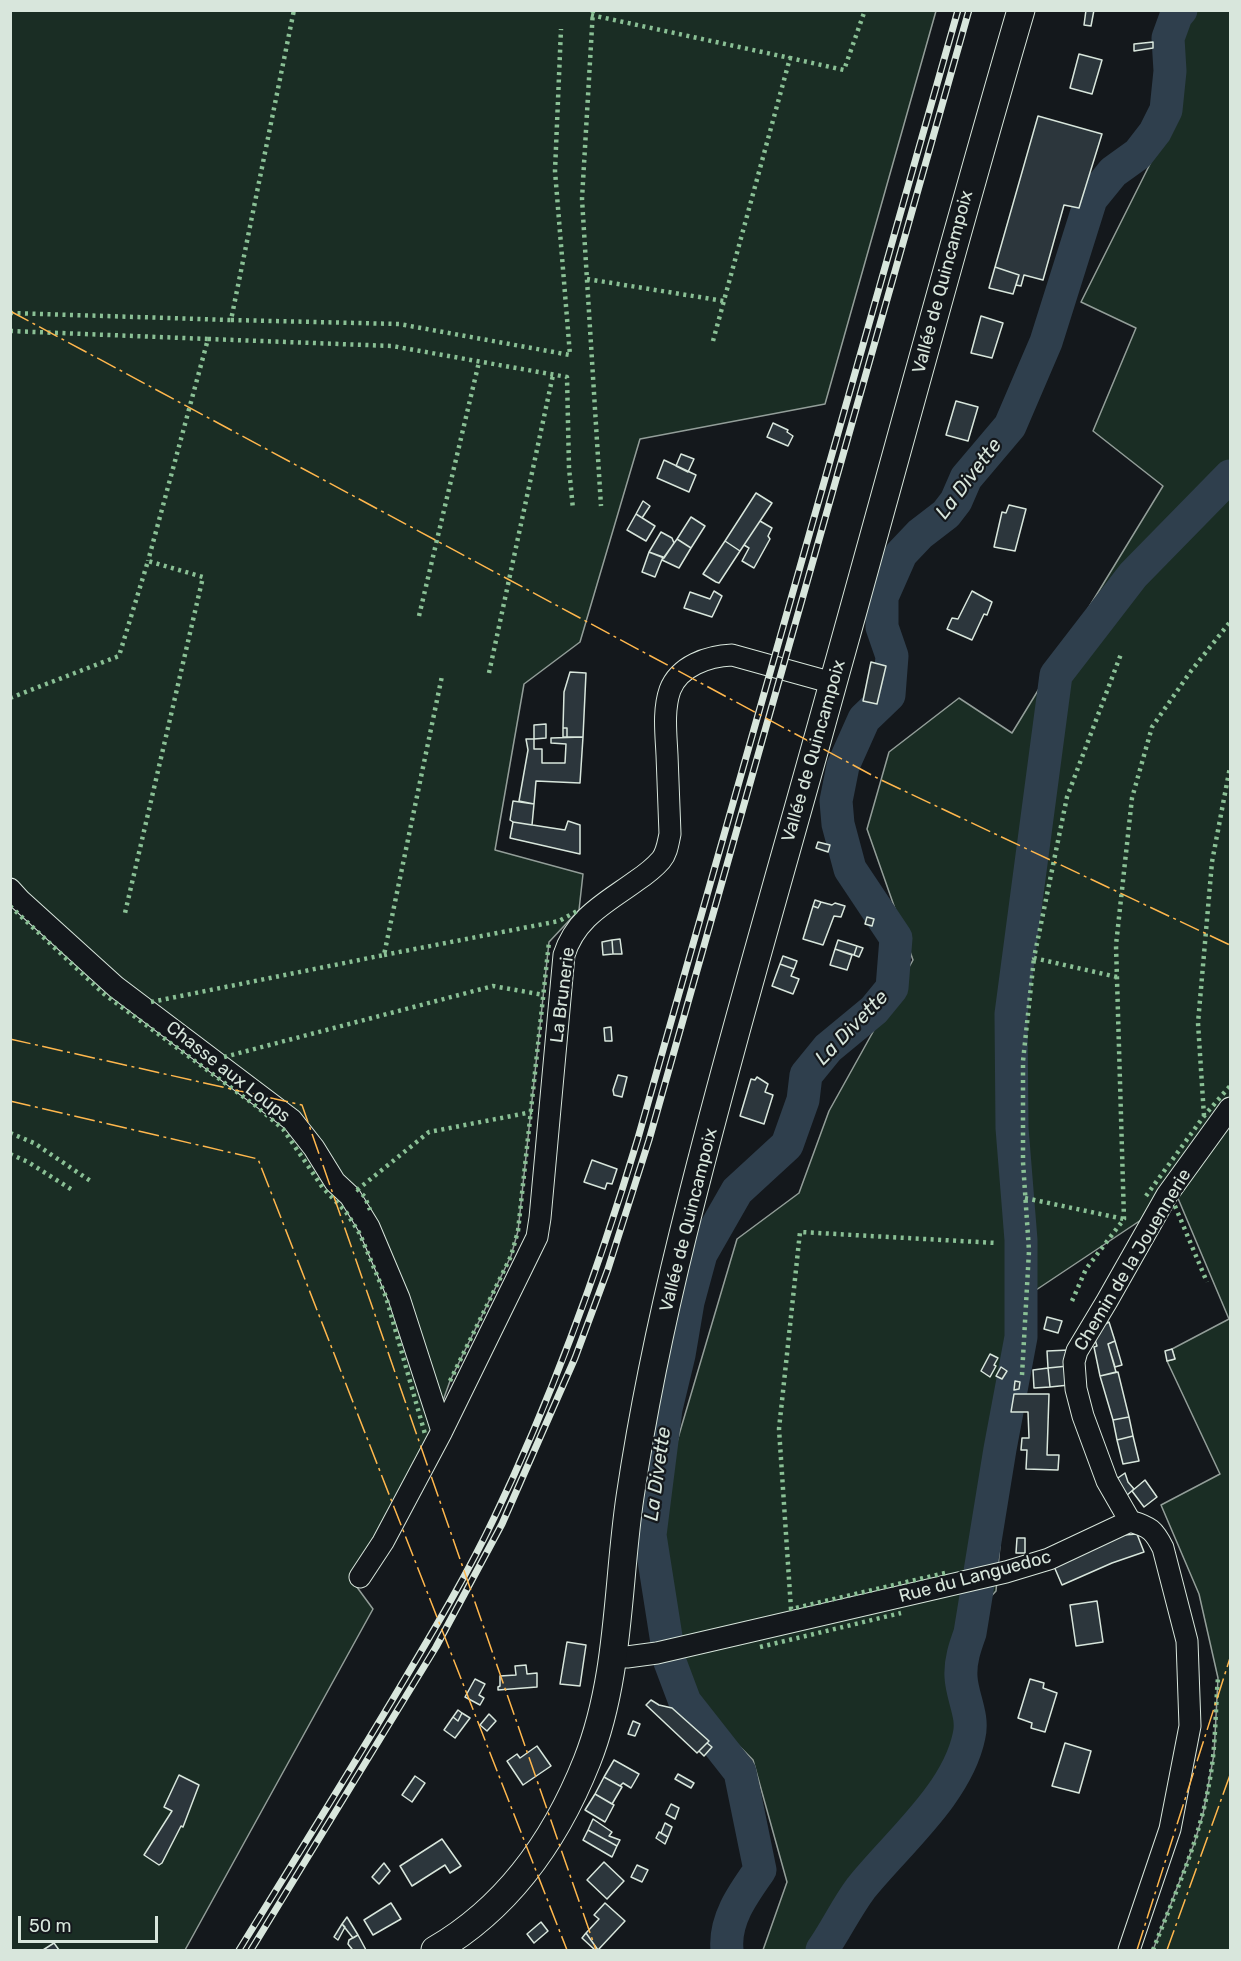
<!DOCTYPE html>
<html>
<head>
<meta charset="utf-8">
<style>
	body { margin:0 }
	#map { position:relative; width:1241px; height:1961px; overflow:hidden; background:#14181c; font-family:Rubik,sans-serif }
	canvas { display:block }
	.frame { position:absolute; inset:0; border:12px solid #d8e6dc; pointer-events:none }
	.scale { position:absolute; left:18px; top:1916px; width:140px; height:27px; box-sizing:border-box; border:3px solid #d8e6dc; border-top:0; padding-left:8px; font-size:18px; line-height:21px; white-space:nowrap; color:#d8e6dc; -webkit-text-stroke:4px #14181c; paint-order:stroke }
</style>
</head>
<body>
<div id="map">
<canvas width="1241" height="1961"></canvas>
<div class="frame"></div>
<div class="scale">50 m</div>
</div>
<script>
const g = document.querySelector('canvas').getContext('2d');
g.lineJoin = 'round';
function paint(path, color) { g.fillStyle = color; g.fill(path, 'evenodd'); }
function trace(path, color, width, dash) { g.strokeStyle = color; g.lineWidth = width; g.lineCap = dash ? 'butt' : 'round'; g.setLineDash(dash || []); g.stroke(path); }
function label(font, color, halo, rows, align = 'center') {
  g.font = font + ' Rubik,sans-serif'; g.lineWidth = 4.5; g.setLineDash([]); g.textBaseline = 'middle'; g.strokeStyle = halo; g.fillStyle = color; for (const [text, x, y, turn = 0] of rows) {
    g.save(); g.translate(x, y); g.rotate((+turn || 0) * Math.PI / 180); g.textAlign = isNaN(turn) ? turn : align; if (halo) g.strokeText(text, 0, 0); g.fillText(text, 0, 0); g.restore();
  }
}
const green = new Path2D(`
	M11 11H936L825 404 640 439 580 642 524 684 495 850 583 874 579 910 549 942 518 1231 511 1256 450 1381 429 1440 351 1579 373 1609 185 1950H11Z
	M1164 11H1230V1950H1153L1194 1844 1203 1814 1214 1754 1218 1678 1199 1594 1161 1505 1220 1474 1167 1361 1175 1359 1172 1349 1229 1319 1177 1196 1021 1300 996 1591 970 1619 958 1760 851 1893 829 1950H763L787 1882 753 1760 697 1703 665 1635 660 1499 737 1239 799 1193 829 1111 913 960 867 829 889 752 959 698 1012 733 1163 486 1093 431 1136 328 1081 302 1166 132Z`);
paint(green, '#1a2d24');
trace(green, '#939e99', 1.5);
trace(new Path2D(`
	M727 1950C724 1920 743 1894 760 1870L740 1772 685 1702 670 1662 650 1535 666 1409 679 1355 688 1302 701 1254 737 1191 787 1145 803 1100 806 1075 828 1048 874 1010 892 988 896 938 850 869 838 824 836 801 843 766 864 719 889 695 892 656 882 627V597L901 554 920 534 946 514 956 501 966 478 1010 426 1046 342 1091 199 1113 172 1138 154 1155 132 1166 110 1170 71 1168 38 1176 16 1181 10
	M822 1950C836 1930 846 1908 861 1888 897 1843 957 1794 969 1736 974 1716 962 1697 961 1677 960 1661 965 1647 970 1633L1000 1449 1021 1337V1240L1012 1128 1011 1014 1056 675 1133 575 1230 476`), '#2f3f4d', 33);
const building = new Path2D(`
	M1086 10H1094L1091 26 1084 25Z
	M1153 42V48L1134 51V44Z
	M1079 54 1102 60 1092 94 1070 88Z
	M1038 116 1102 134 1079 208 1064 205 1043 280 1024 275 1021 286 1016 285 1019 275 995 267Z
	M995 267 1019 275 1013 294 989 288Z
	M981 316 1003 323 992 358 971 353Z
	M956 401 978 407 968 441 946 435Z
	M773 423 788 430 787 432 793 436 788 446 767 437Z
	M681 454 694 459 688 472 676 466Z
	M664 460 696 475 689 492 657 478Z
	M756 493 772 503 740 551 725 541Z
	M643 501 650 506 642 518 636 514Z
	M1009 505 1026 509 1015 551 994 547 1002 512 1006 513Z
	M636 514 655 526 646 541 627 530Z
	M691 517 705 526 691 548 677 539Z
	M760 521 772 528 768 536 770 539 754 568 742 561 749 548 744 545Z
	M661 532 672 538 674 543 664 558 649 552Z
	M677 539 691 548 679 568 662 560Z
	M725 541 740 551 719 583 716 582 703 574Z
	M649 552 663 557 655 577 642 572Z
	M714 591 722 596 712 617 684 608 690 592 710 599Z
	M972 591 992 602 987 615 984 614 972 640 947 629 952 618 958 619Z
	M871 662 886 666 877 704 863 701Z
	M570 672 586 673 583 737H567V728H563L564 692Z
	M546 724V738L534 739V725Z
	M563 728H567V737H563Z
	M583 737 580 783 536 781 534 804 519 801 528 750 526 739H534V749H542V763H565L566 744 551 743V738Z
	M513 801 534 804 532 825 513 822 510 820Z
	M568 821 580 825V854L510 838 513 822 565 830Z
	M818 842 830 845 828 852 816 848Z
	M815 900 821 902 818 908 813 906Z
	M821 902 832 905 835 903 845 906 841 917 834 916 823 945 803 939 813 906 818 908Z
	M867 917 874 919 872 926 865 924Z
	M620 939 622 954H613L612 940Z
	M612 940 613 954 603 955 602 942Z
	M838 940 857 946 854 955 835 949Z
	M857 946 863 948 859 957 854 955Z
	M835 949 852 955 847 970 830 965Z
	M783 956 797 961 794 969 780 964Z
	M780 964 794 969 791 976 799 979 793 994 772 986Z
	M611 1027 612 1041H605L604 1028Z
	M618 1075 627 1077 622 1097 614 1095 613 1090Z
	M757 1077 768 1084 765 1092 773 1095 764 1124 740 1116 751 1079 755 1080Z
	M592 1160 617 1169 612 1184 607 1183 605 1189 584 1182Z
	M1047 1317 1062 1321 1058 1333 1044 1329Z
	M1109 1322 1115 1341 1108 1344 1116 1372 1100 1376 1094 1347 1097 1346 1092 1331Z
	M1115 1341 1122 1365 1115 1367 1108 1344Z
	M1172 1349 1175 1359 1167 1361 1165 1351Z
	M1069 1350 1068 1366 1048 1368 1047 1351Z
	M990 1354 998 1358 994 1365 996 1366 990 1377 981 1371Z
	M1068 1366 1069 1385 1050 1387 1048 1368Z
	M1001 1367 1007 1371 1002 1379 996 1376Z
	M1048 1368 1050 1387 1034 1388 1033 1370Z
	M1118 1372 1129 1417 1113 1420 1100 1376Z
	M1015 1381 1020 1382 1019 1389 1014 1390Z
	M1014 1394H1049L1047 1455H1059L1058 1470 1026 1469 1027 1450H1021L1022 1438H1029L1028 1412H1011Z
	M1129 1417 1133 1436 1117 1440 1113 1420Z
	M1133 1436 1139 1461 1123 1464 1117 1440Z
	M1125 1473 1128 1482 1134 1489 1126 1496 1115 1480Z
	M1145 1480 1157 1497 1144 1507 1132 1491Z
	M1137 1534 1144 1552 1112 1563 1062 1585 1053 1564 1124 1535Z
	M1017 1538H1025V1553H1016Z
	M1097 1601 1103 1642 1076 1646 1070 1605Z
	M567 1642 586 1645 580 1686 560 1684Z
	M526 1665 527 1674 537 1673V1687L498 1690V1687L500 1686V1676L516 1675 515 1666Z
	M475 1679 485 1684 479 1695 484 1698 480 1705 465 1697Z
	M1030 1679 1044 1683 1043 1688 1057 1693 1045 1732 1031 1728 1032 1723 1018 1718Z
	M651 1700 659 1705 672 1708 709 1741 697 1753 646 1705Z
	M458 1710 462 1713 458 1721 453 1717Z
	M462 1713 470 1718 455 1738 444 1730 453 1717 458 1721Z
	M489 1714 496 1721 487 1731 480 1725Z
	M633 1721 640 1724 635 1736 628 1734Z
	M707 1743 712 1747 704 1756 699 1751Z
	M1065 1743 1091 1751 1079 1793 1052 1786Z
	M537 1746 551 1766 523 1785 507 1761 517 1754 520 1758Z
	M614 1760 639 1774 631 1788 623 1783 620 1786 604 1777Z
	M678 1774 694 1783 691 1788 675 1779Z
	M179 1775 199 1785 183 1827 181 1826 162 1863 159 1865 144 1855 172 1811 164 1807Z
	M415 1776 425 1783 412 1802 402 1795Z
	M604 1777 622 1787 612 1804 595 1794Z
	M595 1794 614 1805 605 1822 585 1810Z
	M671 1804 679 1808 675 1819 666 1814Z
	M593 1819 612 1832 609 1836 620 1840 617 1846 588 1830Z
	M665 1823 672 1827 668 1837 661 1833Z
	M588 1830 617 1846 612 1857 583 1840Z
	M659 1832 668 1837 665 1844 656 1838Z
	M442 1839 461 1866 450 1873 445 1865 412 1886 400 1866Z
	M604 1862 624 1881 607 1899 587 1880Z
	M384 1863 390 1871 379 1884 372 1877Z
	M637 1865 648 1870 642 1882 631 1877Z
	M391 1903 401 1919 373 1935 364 1920Z
	M605 1903 625 1921 598 1950 586 1933 599 1919 594 1915Z
	M347 1917 358 1935 353 1938 342 1924Z
	M541 1922 548 1931 534 1943 527 1934Z
	M342 1924 345 1927 338 1940 334 1937Z
	M586 1933 598 1950H595L582 1938Z
	M358 1935 366 1950H350L352 1949 348 1944 349 1940Z
	M54 1943 59 1950H43Z`);
paint(building, '#2c363c');
trace(building, '#d8e6dc', 1.5);
const minor = new Path2D(`
	M10 889 20 900 116 987 292 1120 314 1148 335 1182 350 1196 369 1227 399 1298 442 1431
	M1130 1521 1107 1481 1083 1416 1076 1389 1074 1362 1077 1351 1107 1301 1167 1195 1230 1108
	M360 1577 383 1542 442 1431 537 1237 540 1218 564 955C576 917 606 903 636 881 645 875 654 868 661 860 667 853 668 843 670 834 669 808 668 781 667 755 666 734 663 710 670 690 679 666 708 656 732 655L833 683
	M612 1657H627L657 1653 1006 1572 1049 1559 1130 1521C1150 1527 1154 1530 1163 1548L1187 1641 1190 1726 1170 1829 1129 1950`);
const major = new Path2D(`
	M435 1950C509 1907 556 1839 587 1761 620 1678 617 1585 630 1497 643 1410 662 1319 683 1234 729 1047 784 862 835 676 897 454 956 232 1021 10`);
trace(minor, '#d8e6dc', 23);
trace(major, '#d8e6dc', 29);
trace(minor, '#14181c', 21);
trace(major, '#14181c', 27);
const rail = new Path2D(`
	M239 1950C291 1866 343 1782 394 1697 429 1638 465 1579 494 1518 553 1395 599 1268 638 1138L958 10
	M251 1950 436 1647 502 1524 575 1358 608 1269 649 1140 969 10`);
trace(rail, '#d8e6dc', 7);
trace(rail, '#14181c', 4.5, [14]);
trace(new Path2D(`
	M593 10 582 199 601 506
	M591 15 790 58
	M587 279 724 301
	M10 313 231 320 294 10
	M231 320 399 324 570 355 555 171 561 29
	M10 331 208 339 148 561
	M208 339 392 346 567 377 569 468 573 509
	M713 341 790 58 844 70 865 10
	M419 616 479 362
	M489 673 553 375
	M10 698 119 656 148 561 203 577 125 913
	M10 906 104 994 256 1106 283 1129 323 1188 346 1212 360 1234 386 1297 425 1434
	M384 955 559 921 579 910
	M1117 977 1034 958 1067 797 1121 654
	M151 1002 384 955 442 676
	M224 1057 493 986 544 995
	M1204 1116 1198 1023 1212 862 1230 767
	M10 1133 34 1143 92 1182
	M10 1154 28 1162 74 1191
	M357 1189 365 1197 370 1210
	M357 1190 429 1132 532 1112
	M1146 1196 1204 1116 1230 1086
	M1025 1198 1124 1219
	M1172 1199 1207 1282
	M1072 1301 1086 1269 1124 1219 1116 945 1132 798 1152 727 1191 671 1230 622
	M1022 1375 1029 1251 1023 1162V1061L1034 958
	M450 1381 511 1256 518 1231 549 942
	M945 1573 791 1609 779 1429 800 1232 996 1243
	M760 1647 901 1613
	M1153 1950C1174 1896 1199 1842 1209 1784 1216 1749 1215 1713 1218 1678`), '#8ac095', 4.5, [3, 4.5]);
trace(new Path2D(`
	M10 311 879 779 1230 945
	M10 1039 302 1105 596 1950
	M10 1101 258 1159 567 1950
	M1137 1950 1230 1658
	M1167 1950 1230 1775`), '#ffb74d', 1.5, [21, 4.5, 3, 4.5]);
label('18px', '#d8e6dc', '#14181c', [
	["Vallée de Quincampoix",943,282,-75],
	["Vallée de Quincampoix",814,751,-74],
	["La Brunerie",563,995,-83],
	["Chasse aux Loups",228,1072,38],
	["Vallée de Quincampoix",689,1220,-76],
	["Chemin de la Jouennerie",1133,1260,-59],
	["Rue du Languedoc",975,1577,-15]
]);
label('italic 20px', '#d8e6dc', '#14181c', [
	["La Divette",969,479,-53],
	["La Divette",852,1028,-46],
	["La Divette",658,1474,-82]
]);
</script>
</body>
</html>
